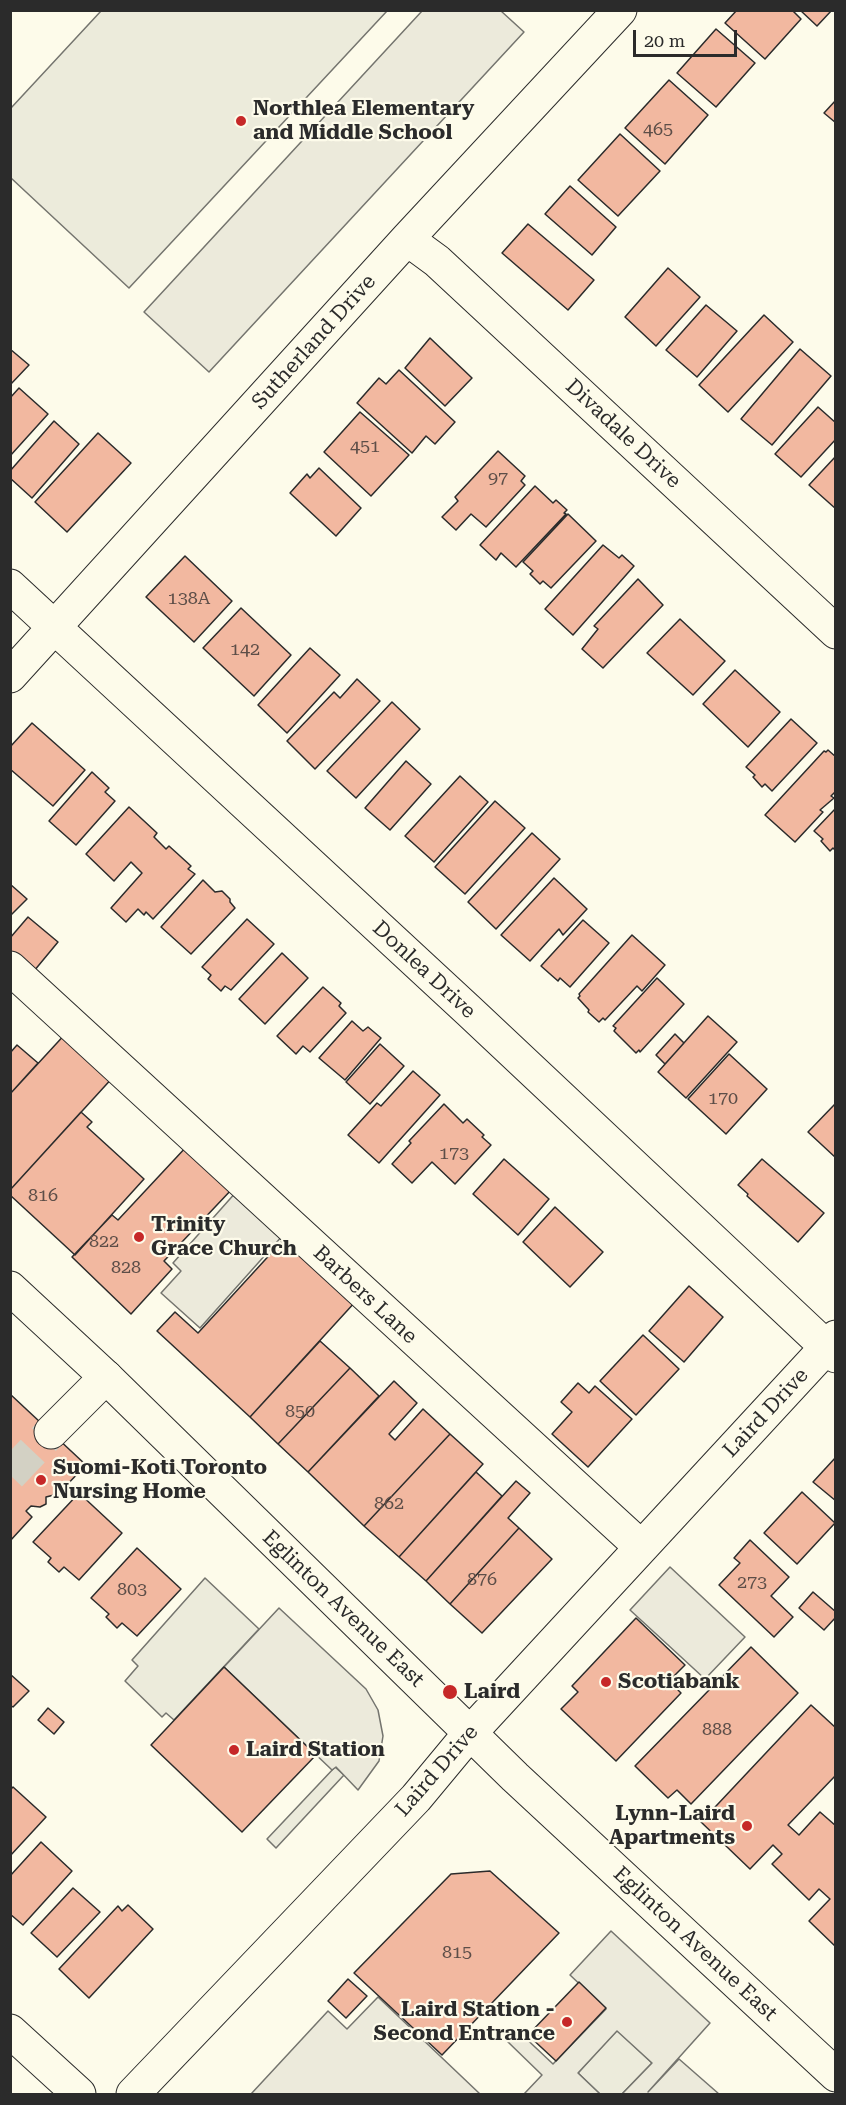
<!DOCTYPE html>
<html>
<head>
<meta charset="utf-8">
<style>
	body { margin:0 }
	#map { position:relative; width:846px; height:2105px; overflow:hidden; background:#fdfbea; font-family:"Roboto Serif",serif }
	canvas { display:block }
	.frame { position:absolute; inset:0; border:12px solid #2b2b2b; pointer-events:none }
	.scale { position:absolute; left:633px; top:30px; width:104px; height:27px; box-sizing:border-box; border:3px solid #2b2b2b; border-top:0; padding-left:8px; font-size:18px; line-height:21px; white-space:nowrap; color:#2b2b2b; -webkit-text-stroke:4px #fdfbea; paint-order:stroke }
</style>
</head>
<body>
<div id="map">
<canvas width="846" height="2105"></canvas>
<div class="frame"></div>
<div class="scale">20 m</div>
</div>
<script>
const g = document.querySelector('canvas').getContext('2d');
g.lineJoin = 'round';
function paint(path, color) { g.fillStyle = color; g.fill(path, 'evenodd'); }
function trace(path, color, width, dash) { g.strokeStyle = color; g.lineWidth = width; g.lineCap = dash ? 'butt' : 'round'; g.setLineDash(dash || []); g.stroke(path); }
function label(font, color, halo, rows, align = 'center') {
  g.font = font + ' "Roboto Serif",serif'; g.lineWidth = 4.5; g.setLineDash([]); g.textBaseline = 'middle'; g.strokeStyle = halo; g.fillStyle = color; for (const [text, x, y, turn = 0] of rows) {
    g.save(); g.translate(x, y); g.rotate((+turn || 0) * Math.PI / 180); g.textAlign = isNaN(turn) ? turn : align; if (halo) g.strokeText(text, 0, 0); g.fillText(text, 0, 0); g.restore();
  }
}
const green = new Path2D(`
	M101 11V10L387 11 129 288 11 178V108Z
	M205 1578 259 1629 174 1720 166 1713 162 1717 125 1681 138 1666 132 1660Z
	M335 1767 344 1775 276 1848 267 1839Z
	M617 2030 652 2063 622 2094H600L578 2073Z`);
paint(green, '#ecebdb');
trace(green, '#74746e', 1.5);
const parking = new Path2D(`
	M422 11H501L524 32 209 372 144 312Z
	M237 1191 284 1234 200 1328 161 1293 181 1271 173 1263Z
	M670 1567 745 1637 705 1679 630 1610Z
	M279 1608 366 1689 378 1710 383 1736 379 1761 358 1790 336 1767 332 1770 224 1667Z
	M611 1931 710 2023 648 2092 679 2059 719 2094H622L652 2063 617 2031 578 2073 600 2094H524L542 2075 508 2042 518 2031 553 2064 606 2009 570 1975Z
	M378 1997 480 2094H251L328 2011 347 2029Z`);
paint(parking, '#eceadb');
trace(parking, '#74746e', 1.5);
const building = new Path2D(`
	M737 10H792L801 19 765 59 725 23Z
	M800 10H832L817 26Z
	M716 29 755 63 716 107 677 73Z
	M669 80 708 115 665 164 625 128Z
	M836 100V123L824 113Z
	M620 134 660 171 618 216 578 180Z
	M570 186 616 227 592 255 545 214Z
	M528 224 594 280 568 310 502 253Z
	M668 268 700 297 656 346 625 317Z
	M706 305 737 331 697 377 666 350Z
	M764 315 793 342 728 412 699 385Z
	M430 338 472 378 445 406 405 368Z
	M10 349 29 365 10 385Z
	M800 349 831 376 772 445 741 419Z
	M399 370 455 422 435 444 426 436 412 453 357 403 379 378 386 384Z
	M19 388 48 414 10 456V398Z
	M818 407 836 423V439L801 477 775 454Z
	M360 412 409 455 371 496 324 452Z
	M54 421 79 444 32 498 10 478V471Z
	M98 433 131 463 67 532 35 502Z
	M498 451 525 476 521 481 525 485 486 527 471 514 456 530 442 517 458 501 455 497Z
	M836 456V509L809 485Z
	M319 468 361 508 336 536 290 493 307 474 310 478Z
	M535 486 553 503 556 500 567 510 564 513 566 514 516 567 501 553 496 560 480 545Z
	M568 514 596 541 551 588 543 581 540 584 530 574 533 571 523 562Z
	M603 545 619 558 622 555 634 566 573 635 545 609Z
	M185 556 232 601 194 642 146 597Z
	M638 579 663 605 603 668 582 649 598 629 594 626Z
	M241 608 291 655 254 696 203 648Z
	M680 619 725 661 693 695 647 653Z
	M310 648 340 675 287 733 258 705Z
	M735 670 780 712 748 747 703 704Z
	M357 679 380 701 315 769 287 741 334 692 340 698Z
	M392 702 420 729 356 798 327 771Z
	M791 719 817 743 772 791 765 784 762 787 753 777 755 775 746 767Z
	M32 723 85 770 53 806 10 769V747Z
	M828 750 836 757V791L831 796 834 798 820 810 823 812 795 842 765 815 824 751 826 752Z
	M406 761 431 784 390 830 365 808Z
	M92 772 109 788 105 792 115 801 76 845 49 821Z
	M460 776 488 802 434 862 405 836Z
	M495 801 525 828 465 894 435 867Z
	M129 807 157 833 154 837 166 849 169 846 191 866 188 869 195 874 153 919 146 912 144 915 138 909 126 922 111 908 142 873 131 862 114 881 86 854Z
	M836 808V851L833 848 830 851 821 841 823 839 814 831Z
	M532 833 560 859 496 929 468 902Z
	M554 878 587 909 563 935 559 929 530 961 501 935Z
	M203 880 215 892 222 891 230 899V902L235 908 191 954 161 927Z
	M10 884 27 899 10 916Z
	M28 917 58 942 34 971 10 951V938Z
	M247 919 274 944 231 990 225 986 221 991 208 979 211 975 202 967Z
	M583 920 609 943 570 987 560 978 558 981 541 966Z
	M632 935 665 965 642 991 637 986 605 1020 603 1018 599 1022 588 1012 589 1010 578 998 580 996 579 994Z
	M282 953 308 978 265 1024 239 999Z
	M657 978 684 1004 640 1052 639 1050 636 1053 614 1031 616 1028 613 1026Z
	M323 987 341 1003 339 1006 346 1013 310 1052 303 1046 296 1054 277 1036Z
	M708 1016 737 1042 686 1098 658 1072Z
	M352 1021 363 1031 368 1027 381 1038 345 1080 319 1058Z
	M68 1031 115 1075 10 1190V1094Z
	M675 1034 684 1043 665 1064 656 1055Z
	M380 1044 404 1066 370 1104 346 1082Z
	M17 1045 38 1063 10 1094V1053Z
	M729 1054 767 1089 726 1134 688 1099Z
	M413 1071 440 1095 379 1163 348 1135 377 1103 381 1106Z
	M444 1104 463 1123 467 1119 484 1135 482 1137 491 1145 455 1184 432 1162 412 1183 392 1164 411 1143 409 1141Z
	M835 1104 836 1105V1158L808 1132Z
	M81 1112 92 1122 87 1127 144 1179 75 1255 10 1195V1190Z
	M188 1145 233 1188 164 1261 172 1269 131 1314 72 1257 112 1215 118 1220Z
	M504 1159 549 1199 518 1235 473 1194Z
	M762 1159 824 1213 798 1242 747 1196 748 1194 738 1185Z
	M555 1207 603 1252 570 1287 523 1242Z
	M286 1237 356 1301 250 1417 157 1331 175 1312 198 1333Z
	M689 1286 723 1317 684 1362 649 1331Z
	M643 1335 679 1369 636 1415 600 1381Z
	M320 1341 350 1368 278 1444 250 1417Z
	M350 1368 379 1396 308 1472 278 1444Z
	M394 1381 417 1403 389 1434 395 1440 423 1409 450 1434 364 1526 308 1472Z
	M578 1383 589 1393 595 1386 632 1419 588 1467 552 1434 572 1412 561 1402Z
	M10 1394 86 1465 58 1494 46 1497V1504L40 1507 31 1506 26 1511 32 1517 10 1541Z
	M450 1434 483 1464 399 1557 364 1526Z
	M836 1457V1501L813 1482Z
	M476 1472 502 1496 426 1581 399 1557Z
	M516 1481 530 1493 508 1518 519 1528 450 1604 426 1581Z
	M802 1492 835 1523 797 1564 764 1533Z
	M79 1493 122 1533 79 1580 64 1567 59 1572 48 1562 51 1558 33 1542Z
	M519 1528 552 1559 482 1633 450 1604Z
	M750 1540 789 1577 771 1596 793 1617 774 1637 719 1585 740 1563 734 1558Z
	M137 1548 181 1589 137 1636 122 1623 117 1628 106 1617 109 1614 91 1598Z
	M813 1592 836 1612V1617L824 1630 799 1608Z
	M636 1618 685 1665 669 1681 681 1693 616 1761 561 1709 578 1692 572 1686Z
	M751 1647 798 1693 691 1804 677 1790 668 1798 635 1766Z
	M224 1667 316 1755 242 1832 151 1745Z
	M10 1674 29 1691 13 1707 10 1705Z
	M811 1705 836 1728V1775L788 1825 799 1835 820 1812 836 1826V1947L809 1921 830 1899 819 1889 809 1900 772 1864 782 1854 773 1845 750 1869 701 1822Z
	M48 1708 64 1722 54 1734 38 1720Z
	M13 1787 46 1817 10 1856V1790Z
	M41 1842 72 1871 23 1925 10 1914V1876Z
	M490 1871 559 1933 442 2055 354 1973 451 1874Z
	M73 1888 100 1912 57 1957 31 1933Z
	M128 1905 153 1929 89 1998 59 1969 118 1906 122 1911Z
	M348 1979 367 1996 346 2018 328 2001Z
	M579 1982 606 2008 556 2061 528 2035Z`);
paint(building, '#f2b8a0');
trace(building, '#2b2b2b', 1.5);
trace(new Path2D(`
	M10 1475 51 1432`), '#d3d1c4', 33, [33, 16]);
const minor = new Path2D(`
	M407 239 437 261 836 632
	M10 586 469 1011 836 1356
	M10 676 407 239 620 10
	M10 968 641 1547
	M51 1432 106 1377
	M470 1733 836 1337
	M10 2031 79 2094`);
const major = new Path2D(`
	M10 1288 106 1377 515 1777 836 2075
	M133 2094 416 1798 470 1733`);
trace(minor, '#2b2b2b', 35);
trace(major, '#2b2b2b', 35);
trace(minor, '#fdfbea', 33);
trace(major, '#fdfbea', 33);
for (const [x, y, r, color] of [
	[241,121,6,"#c62828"],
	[139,1237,6,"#c62828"],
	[41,1480,6,"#c62828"],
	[606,1682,6,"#c62828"],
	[450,1692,8,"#c62828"],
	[234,1750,6,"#c62828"],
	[747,1826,6,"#c62828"],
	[567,2022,6,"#c62828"]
]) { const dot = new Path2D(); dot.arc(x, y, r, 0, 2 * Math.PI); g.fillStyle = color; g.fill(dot); trace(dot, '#fdfbea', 2); }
label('18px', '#5d4e48', null, [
	["465",658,130],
	["451",365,447],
	["97",498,479],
	["138A",189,599],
	["142",245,650],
	["170",723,1099],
	["173",454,1154],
	["816",43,1196],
	["822",104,1242],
	["828",126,1268],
	["850",300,1412],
	["862",389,1504],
	["876",482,1580],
	["273",752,1583],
	["803",132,1590],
	["888",717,1730],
	["815",457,1953]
]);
label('bold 21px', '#2b2b2b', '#fdfbea', [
	["Northlea Elementary",253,109],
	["and Middle School",253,133],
	["Trinity",151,1225],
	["Grace Church",151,1249],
	["Suomi-Koti Toronto",53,1468],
	["Nursing Home",53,1492],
	["Scotiabank",618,1682],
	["Laird",464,1692],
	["Laird Station",246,1750],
	["Lynn-Laird",735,1814,"right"],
	["Apartments",735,1838,"right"],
	["Laird Station -",555,2010,"right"],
	["Second Entrance",555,2034,"right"]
], 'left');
label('21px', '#2b2b2b', '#fdfbea', [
	["Sutherland Drive",314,342,-48],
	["Divadale Drive",623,434,43],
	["Donlea Drive",424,970,43],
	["Barbers Lane",365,1295,43],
	["Laird Drive",766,1413,-47],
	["Eglinton Avenue East",343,1609,44],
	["Laird Drive",437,1771,-49],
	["Eglinton Avenue East",695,1944,43]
]);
</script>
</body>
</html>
